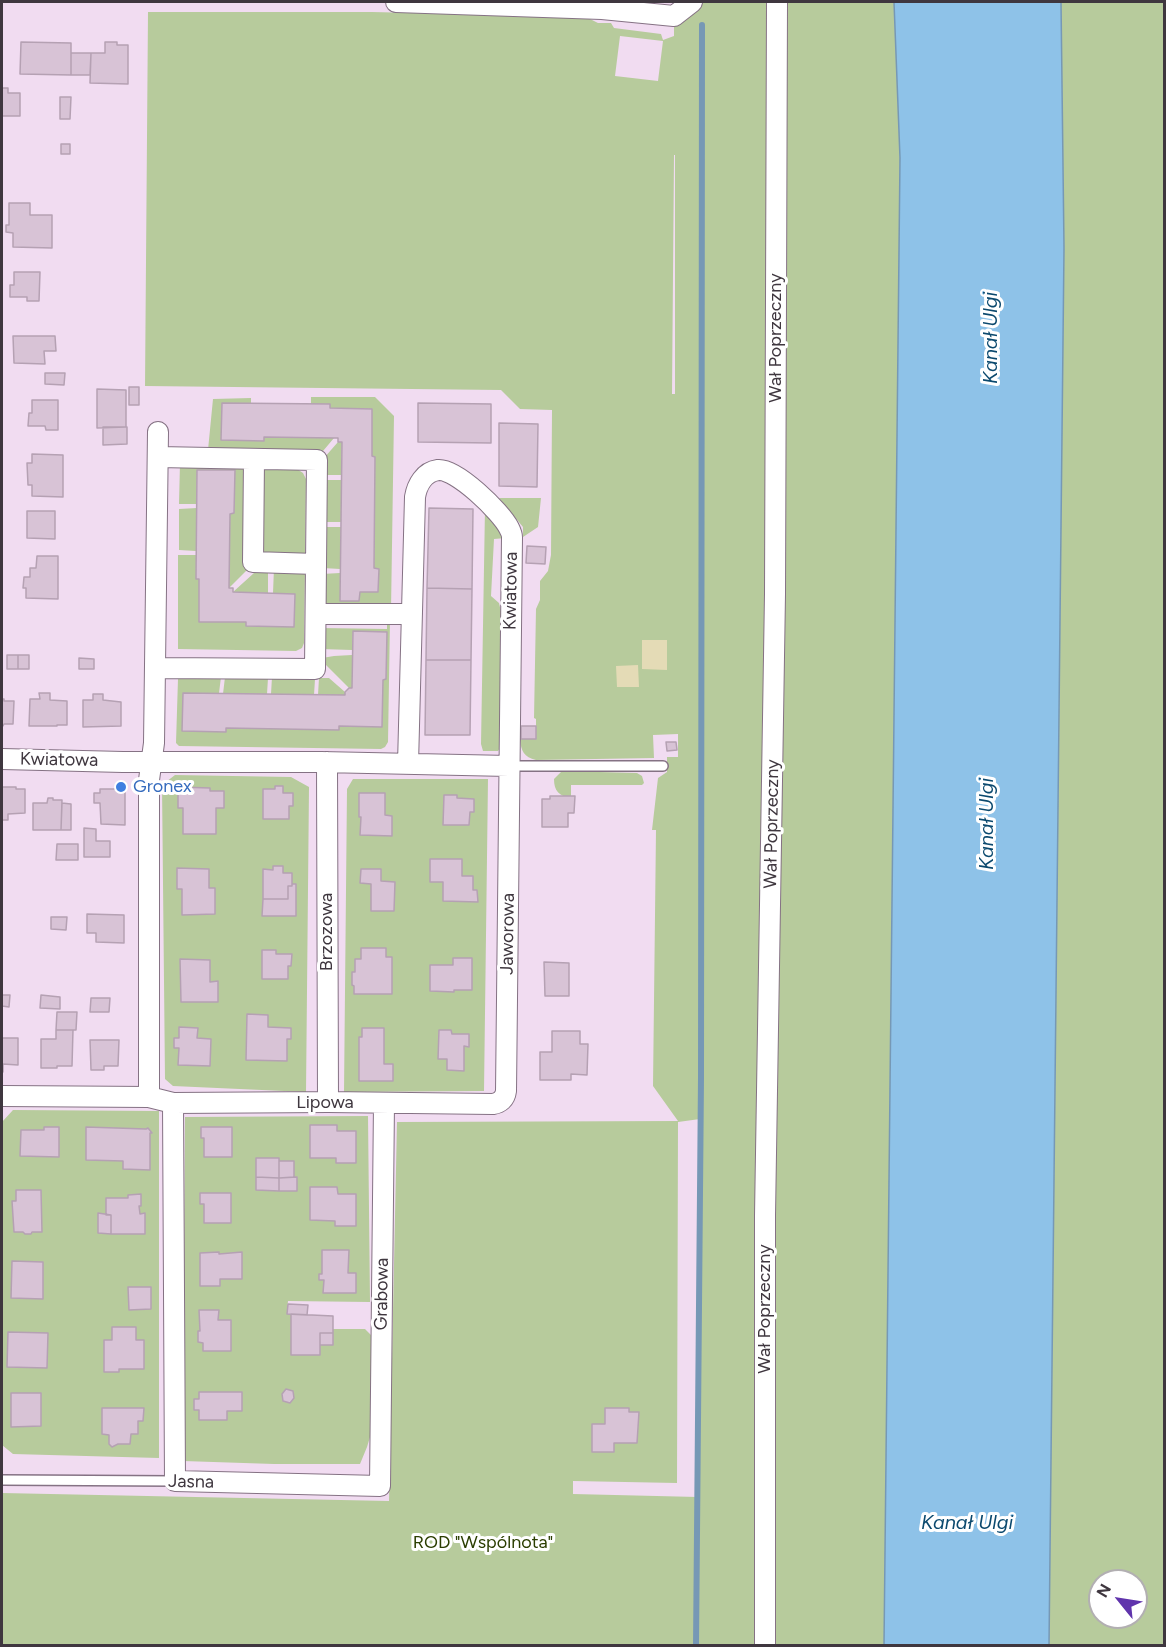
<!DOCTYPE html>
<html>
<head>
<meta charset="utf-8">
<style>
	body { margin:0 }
	#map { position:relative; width:1166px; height:1647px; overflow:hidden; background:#f1dcf1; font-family:Figtree,sans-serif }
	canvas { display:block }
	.frame { position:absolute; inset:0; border:3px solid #3f373f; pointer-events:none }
	.north { position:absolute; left:1088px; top:1569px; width:60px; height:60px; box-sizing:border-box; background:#fff; border:2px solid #b2afb2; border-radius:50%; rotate:300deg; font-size:16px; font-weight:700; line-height:24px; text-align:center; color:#3f373f }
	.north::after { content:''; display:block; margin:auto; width:21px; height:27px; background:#6034ac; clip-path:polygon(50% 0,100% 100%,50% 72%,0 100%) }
</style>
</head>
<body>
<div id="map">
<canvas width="1166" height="1647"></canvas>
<div class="frame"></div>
<div class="north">N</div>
</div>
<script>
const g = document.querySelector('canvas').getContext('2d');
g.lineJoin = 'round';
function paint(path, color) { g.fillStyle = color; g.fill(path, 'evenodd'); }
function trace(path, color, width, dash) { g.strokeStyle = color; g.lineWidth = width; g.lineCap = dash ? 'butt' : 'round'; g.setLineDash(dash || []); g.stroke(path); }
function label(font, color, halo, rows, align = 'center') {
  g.font = font + ' Figtree,sans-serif'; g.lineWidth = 6; g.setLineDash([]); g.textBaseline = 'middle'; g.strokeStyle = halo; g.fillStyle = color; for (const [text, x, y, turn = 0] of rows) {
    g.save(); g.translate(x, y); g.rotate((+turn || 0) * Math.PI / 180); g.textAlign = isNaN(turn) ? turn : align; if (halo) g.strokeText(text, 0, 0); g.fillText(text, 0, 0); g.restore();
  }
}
paint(new Path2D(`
	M692 2H894L900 158 884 1645 2 1646V1493L389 1501 397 1122 678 1121 653 1086 656 830H652L658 778 667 772V757H678V734L653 735 654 758 536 760C524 757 521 751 520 739H536V719L534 718 536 609 540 600V581L548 571 551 555 552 410 520 409 501 390 145 386 148 12H372L586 17 598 23H611L614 28 661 34 663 40 674 36V16ZM620 36 663 41 658 81 615 76ZM674 155H675V394H672ZM700 1119 698 1497 573 1494V1481L677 1483 678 1122Z
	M1061 2H1164V1645L1049 1646 1064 248ZM1100 1581H1136V1617H1100Z
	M311 397H375L394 416 391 610 322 608V574L340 573V601H359L360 592H378L379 569 374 568 375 457 372 456V409L330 408V404H311Z
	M251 398V403H222L221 440 264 441V437L334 438 323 451 208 450 213 399Z
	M338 442H342L341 475H324V458Z
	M180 463H245L249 568 229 588 230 514 234 513V471L197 504H179Z
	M260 466 297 469 303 473 306 479 305 561 258 558Z
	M324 480H341V522H324Z
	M499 498H541L538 527 523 537V527Z
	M197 508 196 551 179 550V509Z
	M485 508 506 538 494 539 491 596 499 603 503 620 500 748 498 751H483L481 744Z
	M323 527H341L340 569 323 568Z
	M178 555H196V578L199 579V622H246V626L293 627 295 594 273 593 274 568 305 569 304 643 302 648 296 651 178 649Z
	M254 569H268V593L233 592 254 573Z
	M390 619 388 742 385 747 381 749 179 746 176 743 178 679 182 677H221L219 693 226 732V728L339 726 383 680 386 679 387 632 353 631 352 650 320 649 321 628 387 629V622Z
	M352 655V688H349L322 661V658L334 656Z
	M225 677 268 678 267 694H223Z
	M272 677 315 679 314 695 271 694Z
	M319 678H329L345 692V695H318Z
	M562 771 637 773 642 776 644 783 642 785H571V798C559 796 554 791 554 779Z
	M175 775 291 777 309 787 306 1092 173 1086 165 1079 162 785Z
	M353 779H488L484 1091 344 1092 347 789Z
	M13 1110 159 1111V1458L13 1454 2 1445V1122Z
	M368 1116 370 1302 288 1301 287 1314H291V1355H320V1345H333V1329H365L375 1339 374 1424 367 1447 360 1464H274L183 1461 185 1117Z`), '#b7cb9c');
paint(new Path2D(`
	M642 640H667V670L642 669Z
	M638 665 639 687H617L616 666Z`), '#e4dbb6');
const water = new Path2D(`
	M894 2H1061L1064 248 1049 1645H884L900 158Z`);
paint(water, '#8ec2e8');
trace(water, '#7698b5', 1.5);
trace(new Path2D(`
	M696 1646 701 1078 702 25`), '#7698b5', 6);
const building = new Path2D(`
	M21 42 71 43V75L20 74Z
	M105 42H117V45H128V84L90 83 91 53H105Z
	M71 53H91L90 75H71Z
	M2 88H8V93H20V116H2Z
	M60 97H71L70 119H60Z
	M61 144H70V154H61Z
	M9 203H30V215H52V248L13 247V233L6 232V225H9Z
	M14 272H40L39 301H27V297H10V285H14Z
	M13 336H55L56 351H44L45 364 14 363Z
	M45 373H65L64 385 45 384Z
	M129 387H139V405H129Z
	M97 389 126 390V427L97 428Z
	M32 400H58V430H46L45 426H28L29 413H32Z
	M222 403 330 404V408L372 409V456L375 457 374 568 379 569 378 592H360L359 601H340L342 442H338V438H334L264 437V441L221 440Z
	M418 403 491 404V443L418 442Z
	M499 423 538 424 537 487 499 486Z
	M103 427H127V444L103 445Z
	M32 454 63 455V497L32 496V485H28L27 463H32Z
	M197 470H235L234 513 230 514 229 588H233V592L295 594 294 627 246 626V622H199V579H196Z
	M429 508 473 509 472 589 427 588Z
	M27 511H55V539L27 538Z
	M527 546 546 547 545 564 526 563Z
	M37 556H58V599L26 598V588H23L24 577H30V568H36Z
	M427 588 472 589 471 660H426Z
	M353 631 387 632 386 679 383 680 382 727 339 726V730L226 728V732L182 731 183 693 345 695V692L349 688H352Z
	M7 655H18V669H7Z
	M18 655H29V669H18Z
	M79 658 94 659V669H79Z
	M426 660H471L470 735H425Z
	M39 693H50V700L67 701V725H57V726H29L30 699H40Z
	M93 694H103V700L121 702V726L83 727V700H93Z
	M2 699H4V701H14L13 724H4L3 726H2Z
	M521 726H536V739H521Z
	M666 742H676L677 750 667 751Z
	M275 786H283V793H293V806H289V819H263V789H275Z
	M2 787H16V789H25V813L8 814V820H2Z
	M178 787 210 788V791H224V808H216V834H183V808H178Z
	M100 789H125V825L101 824 100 803H94V793H100Z
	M359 793H385V815L392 816V836L360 835 361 817H359Z
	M444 795H457V798L474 799V812H470L469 825H443Z
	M550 796H575L574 813H568V827H542V799H550Z
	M48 798H53V800H62L61 830H33V803H47Z
	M62 803 71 804V830H61Z
	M84 828 96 829V841H110V857H84Z
	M57 844H78V860H56Z
	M430 859H462V876H473V890H477L478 902 443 901V882H430Z
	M273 866H283V873H292V886H288V899H263V869L273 870Z
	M177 868 209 869V888H215V914L182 915V889H177Z
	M361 869H381V881L395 882 394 911H371V884L360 883Z
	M292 884H296V916H262L263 899H288V886H292Z
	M87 914 124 915V943L96 942V933H87Z
	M51 917H67L66 930 51 929Z
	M361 948H386V957H392V994H354V986L352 985V972H355V959H361Z
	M262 950H276V954H292L291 966H288V979H262Z
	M453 958H472V990H454V992L430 991V965H453Z
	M180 959 210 960V982L218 981V1002H181Z
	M544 962 569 963V996H545Z
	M2 995H10L9 1007 2 1006Z
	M41 995 60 997V1009L40 1008Z
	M91 998H110L109 1012H90Z
	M57 1012H77L76 1030H56Z
	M247 1014 268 1015V1027L291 1028V1039H287V1061L246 1060Z
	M179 1027 198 1028 197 1038 211 1039 210 1066 178 1065 179 1048H174V1038H179Z
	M362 1028H384V1064H393V1081H359V1037H362Z
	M56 1030H73L72 1066H57V1068H41V1039H56Z
	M439 1030H451L452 1034H469V1047L464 1046V1071L447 1070V1059H438Z
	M552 1031H580V1044H588L587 1075 571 1074V1080H540V1052H552Z
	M2 1038H18V1065L3 1064V1072H2Z
	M90 1040H119L118 1066H104V1070H91Z
	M310 1125H337V1131H356V1163H336V1158H310Z
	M44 1127H59V1157L20 1156 21 1130H44Z
	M86 1127 146 1129 148 1128 152 1133H150V1170L123 1169V1161L86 1160Z
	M201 1127H232V1157H204V1138H201Z
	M256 1158H279V1178L256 1177Z
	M279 1161H294V1177L279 1178Z
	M256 1177 279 1178V1191L256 1190Z
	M297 1177V1191H279V1178Z
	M310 1187H337L338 1194H356V1226H335V1221L310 1220Z
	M16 1190H41L42 1232H32L31 1234H25L23 1232H14L12 1201H16Z
	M200 1193H231V1223H204V1204H200Z
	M141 1194V1206H139L140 1214 145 1213V1234H111V1215H106V1198H128V1195Z
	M98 1213 111 1215V1234L98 1233Z
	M322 1250H349L348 1273H356V1293H323L324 1280H319V1274H322Z
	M219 1252V1254L242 1252V1279H220V1286H200V1253Z
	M12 1261 43 1262V1299L11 1298Z
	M128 1287H151V1309L129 1310Z
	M288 1304 308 1305 307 1315 287 1314Z
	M199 1310H219L218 1320H231V1351H203V1343L198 1342V1331H200Z
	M291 1314 333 1316V1333H320V1355H291Z
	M112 1327H136V1340H144V1369H119V1372H104V1340H112Z
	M8 1332 48 1333 47 1368 7 1367Z
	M320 1333H333V1345H320Z
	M286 1389 293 1391 294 1398 290 1403 283 1401 282 1394Z
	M199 1392H242V1411H227V1420H199V1410H194V1399H199Z
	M11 1393H41V1426L11 1427Z
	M102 1408H144L143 1421H138V1434H131L130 1444H118L112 1447 109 1444V1435L102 1434Z
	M605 1408H629V1412H639L637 1443H614V1452H592V1424H605Z`);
paint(building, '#d8c3d6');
trace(building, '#b5a1b3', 1.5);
const service = new Path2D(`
	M509 766H663
	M2 1480 175 1481`);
const minor = new Path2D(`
	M396 2 602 9 674 16 692 2
	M254 459 253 562 316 564
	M316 614H412
	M155 668 315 669 317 460 158 457
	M2 759 123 762H321L509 766
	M327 762 328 1102
	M2 1096 149 1097 173 1103 328 1102 493 1104C500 1103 505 1099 506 1091L512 537C512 535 510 530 509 528 501 512 456 468 438 470 424 472 417 485 415 497L408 764
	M149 1097V780L154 743 158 432
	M173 1103 175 1481 380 1486 384 1103
	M765 1646V1215L775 594 777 2`);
trace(service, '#857284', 12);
trace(minor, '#857284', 22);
trace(service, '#fff', 9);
trace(minor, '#fff', 20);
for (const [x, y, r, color] of [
	[121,787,6,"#3f7fe0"]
]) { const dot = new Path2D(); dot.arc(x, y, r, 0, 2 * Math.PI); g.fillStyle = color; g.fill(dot); trace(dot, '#fff', 2); }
label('18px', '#3f373f', '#fff', [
	["Wał Poprzeczny",776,338,-90],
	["Kwiatowa",511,591,-89],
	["Kwiatowa",59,760,1],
	["Wał Poprzeczny",772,824,-89],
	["Brzozowa",327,932,-90],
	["Jaworowa",508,934,-89],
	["Lipowa",325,1103],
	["Grabowa",382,1294,-89],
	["Wał Poprzeczny",765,1309,-90],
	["Jasna",191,1482,1]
]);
label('18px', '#366cbe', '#fff', [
	["Gronex",133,787]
], 'left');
label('18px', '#2b3e01', '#fff', [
	["ROD \"Wspólnota\"",483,1543]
]);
label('italic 20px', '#0b496e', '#fff', [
	["Kanał Ulgi",991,338,-90],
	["Kanał Ulgi",987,824,-90],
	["Kanał Ulgi",967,1523]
]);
</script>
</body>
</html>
